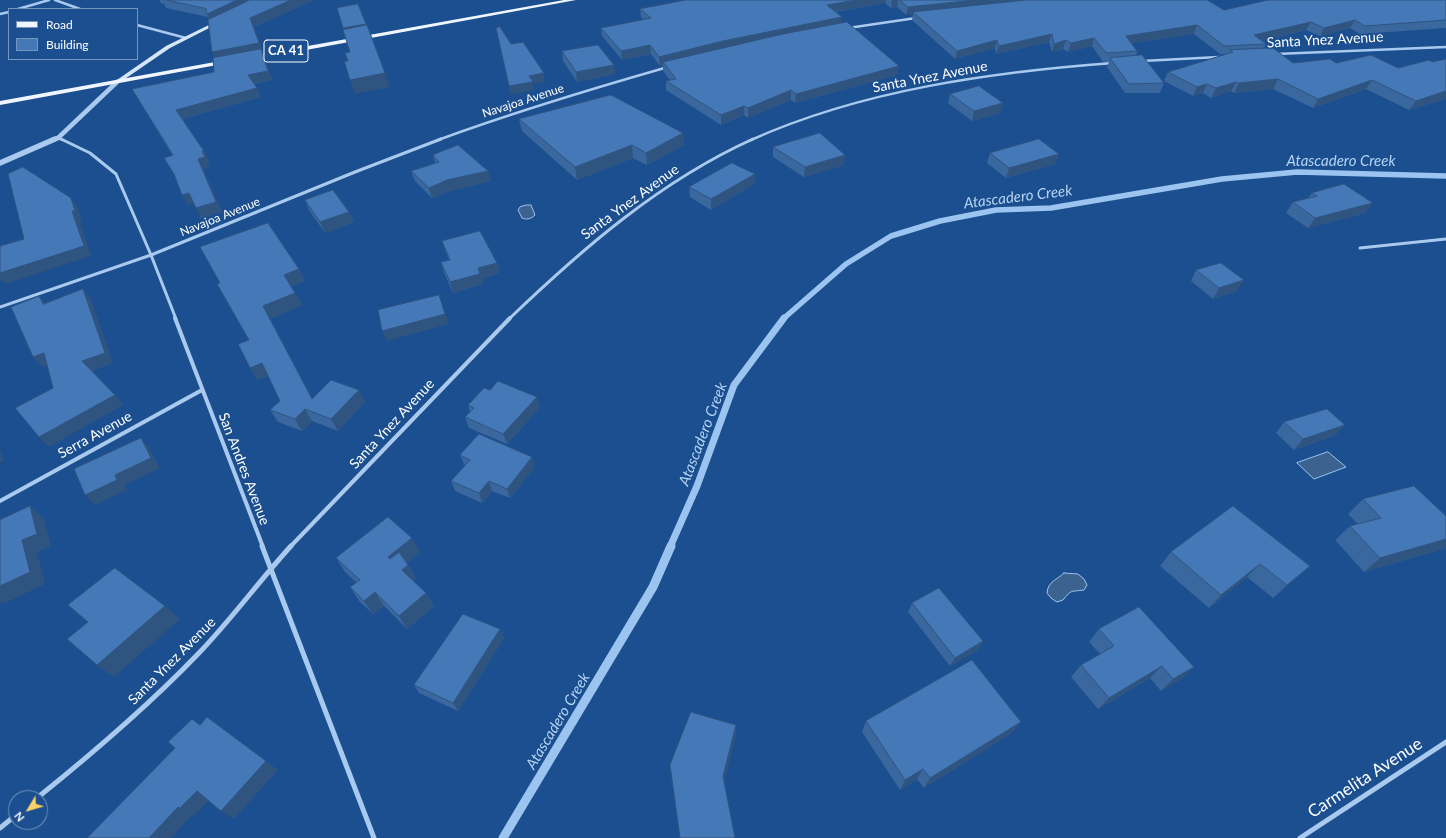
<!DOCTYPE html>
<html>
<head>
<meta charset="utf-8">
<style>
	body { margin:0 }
	#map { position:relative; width:1446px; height:838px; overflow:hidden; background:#1b4f8f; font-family:Lato,sans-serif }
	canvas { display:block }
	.legend { position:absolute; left:8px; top:8px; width:130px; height:52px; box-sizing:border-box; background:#1b4f8f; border:1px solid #7695bc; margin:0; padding:5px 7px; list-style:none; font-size:12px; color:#fff }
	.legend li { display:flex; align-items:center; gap:8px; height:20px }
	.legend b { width:20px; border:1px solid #7695bc }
	.north { position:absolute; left:8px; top:790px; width:40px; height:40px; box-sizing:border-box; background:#1b4f8f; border:1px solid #7695bc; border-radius:50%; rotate:232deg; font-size:11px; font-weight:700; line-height:16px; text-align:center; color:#fff }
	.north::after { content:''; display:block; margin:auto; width:14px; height:18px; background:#ffd166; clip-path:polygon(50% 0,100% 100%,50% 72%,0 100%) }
</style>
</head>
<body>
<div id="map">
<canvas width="1446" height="838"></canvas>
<ul class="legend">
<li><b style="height:5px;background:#f0f6ff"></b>Road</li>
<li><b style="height:11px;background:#4478b7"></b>Building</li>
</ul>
<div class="north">N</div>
</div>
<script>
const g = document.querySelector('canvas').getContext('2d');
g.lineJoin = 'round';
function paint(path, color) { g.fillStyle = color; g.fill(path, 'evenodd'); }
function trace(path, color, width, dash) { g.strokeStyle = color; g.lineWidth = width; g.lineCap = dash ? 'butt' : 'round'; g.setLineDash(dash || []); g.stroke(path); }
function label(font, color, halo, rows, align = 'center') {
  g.font = font + ' Lato,sans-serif'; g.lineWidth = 3; g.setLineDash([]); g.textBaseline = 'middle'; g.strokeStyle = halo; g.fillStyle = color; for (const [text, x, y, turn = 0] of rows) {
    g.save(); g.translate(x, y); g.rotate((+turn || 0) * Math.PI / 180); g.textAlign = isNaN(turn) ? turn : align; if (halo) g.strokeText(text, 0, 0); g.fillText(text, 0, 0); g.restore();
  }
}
const water = new Path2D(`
	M527 205H531L535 215C531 219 527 220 522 218L518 210 520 207Z
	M1328 452 1346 467 1314 479 1297 463Z
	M1064 573 1078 574 1084 579 1087 585 1084 590C1070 592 1072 589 1063 600L1057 602 1051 598 1047 593C1048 581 1057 580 1064 573Z`);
paint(water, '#3c6290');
trace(water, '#9cc4f0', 1);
trace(new Path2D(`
	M783 319 846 264 891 236 940 221 996 210 1051 208 1222 179 1297 172 1446 176`), '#9cc4f0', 5.5);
trace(new Path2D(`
	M670 547 697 486 734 385 784 318`), '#9cc4f0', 7);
trace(new Path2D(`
	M503 838 653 587 671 546`), '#9cc4f0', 9);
trace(new Path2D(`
	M55 0 80 9
	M18 9 49 0
	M0 14 9 12
	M137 25 186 38
	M848 28 916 18
	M1276 54 1446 47
	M1142 61 1219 57
	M58 138 63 140
	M438 140C514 112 591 89 668 67
	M751 140C862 90 992 72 1113 63`), '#a9c9ee', 2.5);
trace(new Path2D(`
	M61 139 90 153 116 174 151 255 176 319
	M1360 248 1446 239
	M0 307 151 255 355 172 441 139
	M509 319C582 249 660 181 753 139`), '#a9c9ee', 3);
trace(new Path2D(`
	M175 318 263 547
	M0 501 202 390
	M290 547 510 318`), '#a9c9ee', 4);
trace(new Path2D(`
	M262 546 374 838
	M37 798C93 753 148 706 198 654 231 620 259 581 291 546
	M0 828 16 815
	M1300 838 1446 742`), '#a9c9ee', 5);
trace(new Path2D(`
	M52 140 58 138 117 82`), '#a9c9ee', 4.5);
trace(new Path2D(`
	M0 163 55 139`), '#a9c9ee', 5.5);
paint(new Path2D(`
	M215 22 219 23 170 48 119 83 114 82 166 46Z`), '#d6e6fa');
paint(new Path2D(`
	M564 0H576L252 60 249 58 252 56Z
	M226 60 228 61V63L0 105V101Z`), '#f0f6ff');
paint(new Path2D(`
	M159 0H314L254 27 272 80 254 84 261 97 182 119 204 151 209 160 207 161 210 166 203 169 222 212 201 218 194 203 188 205 172 155 132 89 214 72 215 58 209 20 208 17 166 8 164 4 161 3Z
	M686 0H1207L1224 10 1446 0V28L1360 34 1350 28 1320 36 1306 30 1262 41 1266 44 1263 49 1293 63H1336L1398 68 1446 59V99L1409 110 1366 89 1313 108 1273 89 1234 93 1231 91 1211 98 1203 93 1193 96 1164 81 1168 72 1227 54H1220L1194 34 1131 43 1137 51 1136 56 1164 83 1160 93H1125L1107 67 1109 62H1103L1092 46 1068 52 1063 49 1052 52 1049 42 996 54 995 48 955 59 912 20 913 15H906L897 7 891 8 885 3 835 12 841 23 899 66 897 75 795 103 791 100 748 118 744 115 721 125 666 90V81L670 80 663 71V65L660 66 651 54 622 60 602 36 601 28 644 20 641 17 640 9Z
	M562 51 615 74 577 82 563 61Z
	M950 94 1003 103 1000 113 972 121 948 103Z
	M519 119 683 133 684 145 647 165 633 158 577 180 522 131Z
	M773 147 845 155 844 165 804 177 773 157Z
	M990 153 1059 154 1055 164 1006 178 987 163Z
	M433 155 488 171 490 181 450 191 432 198 415 181 411 171 435 163Z
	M755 174 754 184 711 210 690 197 689 187Z
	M1312 193 1365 213 1308 228 1286 213 1293 202 1308 198Z
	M305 200 349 212 354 222 325 233 309 210Z
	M442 241 497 263 499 273 482 279 483 284 453 293 444 273 441 262 449 260Z
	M299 269 305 281 291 286 302 305 270 319 312 398 365 402 338 431 312 421 302 431 278 422 270 410 280 401 268 376 257 380 249 340Z
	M1196 270 1237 291 1213 299 1191 281Z
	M468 405 540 407 507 444 469 428 465 417 470 412Z
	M1284 422 1336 435 1294 450 1276 433Z
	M460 455 535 467 510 498 492 491 482 503 455 491 451 481 465 466Z
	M1363 499 1446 516V548L1364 572 1335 540 1350 526 1358 524 1348 514Z
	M420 552 407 563 416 578 413 581 426 593 434 606 407 629 384 606 373 614 359 601 350 587 357 583 345 572 336 558Z
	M1171 552 1310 566 1295 579 1273 598 1247 577 1209 608 1160 566Z
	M912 603 983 641 978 650 950 666 908 612Z
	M500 629 504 638 458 711 419 693 414 685Z
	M1099 629 1194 667 1181 679 1161 691 1150 678 1098 709 1071 677 1081 665 1100 654 1089 642Z
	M866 721 1012 733 924 788 917 779 900 790 862 732Z`), '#3a679d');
paint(new Path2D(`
	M237 0H259L211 23 207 14Z
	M291 0H314L254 27 272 80 252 84 216 61 212 52 250 18Z
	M857 0H886L885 3 826 13 827 5Z
	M892 0H898L897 7 891 8Z
	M976 0H1052L913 12V15H906L908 7Z
	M842 17 841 26 663 62V65L660 66 659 57 723 41Z
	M1355 20 1350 28 1320 36 1324 28Z
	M1311 22 1306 30 1250 44 1254 35Z
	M366 24 369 33 346 38 343 28Z
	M1197 25 1194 34 1122 45 1126 36Z
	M1052 34 1049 42 996 54 999 46Z
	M1094 38 1092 46 1068 52 1071 43Z
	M997 40 995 48 955 59 957 51Z
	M1066 40 1063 49 1052 52 1054 44Z
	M650 45 651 54 622 60 621 51Z
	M614 65 615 74 577 82 576 72Z
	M899 66 897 75 795 103 796 94Z
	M385 73 390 87 355 94 350 80Z
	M544 73 545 82 533 84 534 90 511 95 509 86 529 76Z
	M1278 79 1273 89 1234 93 1239 83Z
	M1372 80 1366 89 1313 108 1318 99Z
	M1236 82 1231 91 1211 98 1216 88Z
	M1207 84 1203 93 1193 96 1197 87Z
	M257 88 261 97 181 119 176 110Z
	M791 90V100L748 118V108Z
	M1446 91V99L1409 110 1416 101Z
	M1003 103 1000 113 972 121 974 111Z
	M744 106V115L721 125V115Z
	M683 133 684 145 647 165 646 153Z
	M632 145 633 158 577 180 575 167Z
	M202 151H204L209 160 207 161 210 166 203 169 222 212 201 218 196 208 198 159Z
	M1059 154 1055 164 1006 178 1009 168Z
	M845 155 844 165 804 177 805 167Z
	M488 171 490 181 450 191 432 198 429 188 447 180Z
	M755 174 754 184 711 210V199Z
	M189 193 195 203 188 205 182 195Z
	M71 198 78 208 82 221 80 222 91 256 5 284 0 279V273Z
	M1373 203 1365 213 1308 228 1315 218Z
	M349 212 354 222 325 233 320 222Z
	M497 263 499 273 482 279 483 284 453 293 450 282 478 268Z
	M299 269 305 281 290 287 284 275Z
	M1244 280 1237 291 1213 299 1219 288Z
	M83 289 91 299 113 363 91 372 82 361Z
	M295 293 302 305 270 319 319 411 263 306Z
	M439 295 449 324 387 341 382 331Z
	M39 296 48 306 43 304Z
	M44 353 53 363 43 367 33 357Z
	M262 363 269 376 257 380 250 368Z
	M359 390 365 402 338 431 331 419Z
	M115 395 123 405 49 447 39 437Z
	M537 397 540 407 507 444 503 434Z
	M305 409 312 421 302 431 295 419Z
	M1345 425 1336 435 1294 450 1303 439Z
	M141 438 149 448 160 468 124 485 127 490 95 505 85 495 115 475Z
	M0 450 4 461 0 463Z
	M532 457 535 467 510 498 507 489Z
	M489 481 492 491 482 503 479 493Z
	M30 506 44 519 51 546 37 552 45 584 3 604 0 602V586L22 540Z
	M412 538 420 552 397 571 388 557Z
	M1446 539V548L1364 572 1380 558Z
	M1260 564 1247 577 1209 608 1221 595Z
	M408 565 416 578 410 584 402 570Z
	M1310 566 1295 579 1273 598 1287 585Z
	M375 592 384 606 373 614 364 601Z
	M426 593 434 606 407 629 399 616Z
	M165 606 180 619 114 677 97 665Z
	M500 629 504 638 458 711 453 703Z
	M983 641 978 650 950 666 955 658Z
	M1162 666 1150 678 1098 709 1109 698Z
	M1194 667 1181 679 1161 691 1173 679Z
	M1021 722 1012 733 924 788 930 778Z
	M736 725V736L723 786V776Z
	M266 761 278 770 234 819 221 811Z
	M923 769 917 779 900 790 905 780Z
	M197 791 210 799 194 816 192 815 171 838H149L178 807Z`), '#305480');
const building = new Path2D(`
	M167 0H237L207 14 206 9Z
	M250 0H291L250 18 259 43 212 52 208 20Z
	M686 0H857L827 5 842 17 723 41 659 57 650 45 621 51 601 28 651 18 640 9Z
	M900 0H976L908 7Z
	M1027 0H1207L1224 10 1268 0H1446V20L1365 26 1355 20 1324 28 1311 22 1254 35 1266 44 1224 46 1197 25 1126 36 1137 51 1106 53 1094 38 1071 43 1066 40 1054 44 1052 34 999 46 997 40 957 51 913 12Z
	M358 4 366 24 343 28 337 8Z
	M847 22 899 66 796 94 791 90 748 108 744 106 721 115 666 81 676 79 663 62 783 34Z
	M367 25 385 73 350 80 344 61H348L345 53 350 52 343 30Z
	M500 27 511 44 523 42 544 73 529 76 533 82 509 86 496 28Z
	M598 45 614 65 576 72 562 51Z
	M1273 48 1293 63 1330 59 1336 63 1371 55 1398 68 1429 60 1432 62 1446 59V91L1416 101 1372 80 1318 99 1278 79 1239 83 1236 82 1216 88 1207 84 1197 87 1168 72 1233 52 1230 50Z
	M261 49 268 71 248 75 257 88 176 110 204 151H202L205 157 198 159 216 202 196 208 189 193 182 195 174 174 164 158 173 155 132 89 214 72 213 58Z
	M1142 55 1164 83 1129 84 1110 58Z
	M979 86 1003 103 974 111 950 94Z
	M611 95 683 133 646 153 632 145 575 167 519 119Z
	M820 133 845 155 805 167 773 147Z
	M1039 139 1059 154 1009 168 990 153Z
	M458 145 488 171 447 180 429 188 411 171 439 162 433 155Z
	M732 163 755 174 711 199 689 187Z
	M23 167 71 198 75 211H72L84 246 0 273V246L24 239 8 174Z
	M1344 184 1373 203 1315 218 1293 202 1317 196 1312 193Z
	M333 190 349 212 320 222 305 200Z
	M268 223 299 269 284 275 295 293 263 306 312 399 331 380 359 390 331 419 305 409 295 419 270 410 280 401 262 363 250 368 238 344 249 340 217 284 220 283 200 247Z
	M480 231 497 263 478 268 480 274 450 282 441 262 450 260 442 241Z
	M1221 263 1244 280 1219 288 1196 270Z
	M83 289 105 353 82 361 115 395 39 437 15 408 53 388 44 353 33 357 11 307 39 296 43 304Z
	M439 295 445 314 382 331 378 310Z
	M498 381 537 397 503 434 465 417 474 408 468 405 484 388 490 390Z
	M1327 409 1345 425 1303 439 1284 422Z
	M479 434 532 457 507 489 489 481 479 493 451 481 470 460 460 455Z
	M141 438 151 458 115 475 117 480 85 495 74 469Z
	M1414 486 1446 516V539L1380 558 1350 526 1381 518 1363 499Z
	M30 506 37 534 22 540 30 572 0 586V520Z
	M1233 506 1310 566 1287 585 1260 564 1221 595 1171 552Z
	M388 517 412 538 388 557 390 559 399 552 408 565 402 570 426 593 399 616 375 592 364 601 350 587 360 580 336 558Z
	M115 568 165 606 97 665 67 639 88 622 68 605Z
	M939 588 983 641 955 658 912 603Z
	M1139 607 1194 667 1173 679 1162 666 1109 698 1081 665 1114 646 1099 629Z
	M463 614 500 629 453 703 414 685Z
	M972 660 1021 722 930 778 923 769 905 780 866 721Z
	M691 712 736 725 723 776 735 838H680L670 765Z
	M207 717 266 761 221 811 197 791 180 808 178 807 149 838H87L175 748 168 742 192 719 200 725Z`);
paint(building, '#4478b7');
trace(building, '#305480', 1);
label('12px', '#fff', '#1b4f8f', [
	["Navajoa Avenue",523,101,-18],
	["Navajoa Avenue",220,217,-22]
]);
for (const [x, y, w] of [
	[286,51,44]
]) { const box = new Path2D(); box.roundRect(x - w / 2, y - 11, w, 22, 3); g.fillStyle = '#1b4f8f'; g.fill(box); trace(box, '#fff', 1); }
label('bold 13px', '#fff', null, [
	["CA 41",286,51]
]);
label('14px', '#fff', '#1b4f8f', [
	["Santa Ynez Avenue",1325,40,-3],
	["Santa Ynez Avenue",930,77,-11],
	["Santa Ynez Avenue",630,202,-36],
	["Santa Ynez Avenue",392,424,-47],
	["Serra Avenue",95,435,-29],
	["San Andres Avenue",244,469,69],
	["Santa Ynez Avenue",172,661,-45]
]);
label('italic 15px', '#b5d3f5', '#1b4f8f', [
	["Atascadero Creek",1341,161],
	["Atascadero Creek",1018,197,-7],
	["Atascadero Creek",703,434,-69],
	["Atascadero Creek",558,721,-59]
]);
label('17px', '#fff', '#1b4f8f', [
	["Carmelita Avenue",1365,778,-33]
]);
</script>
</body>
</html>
